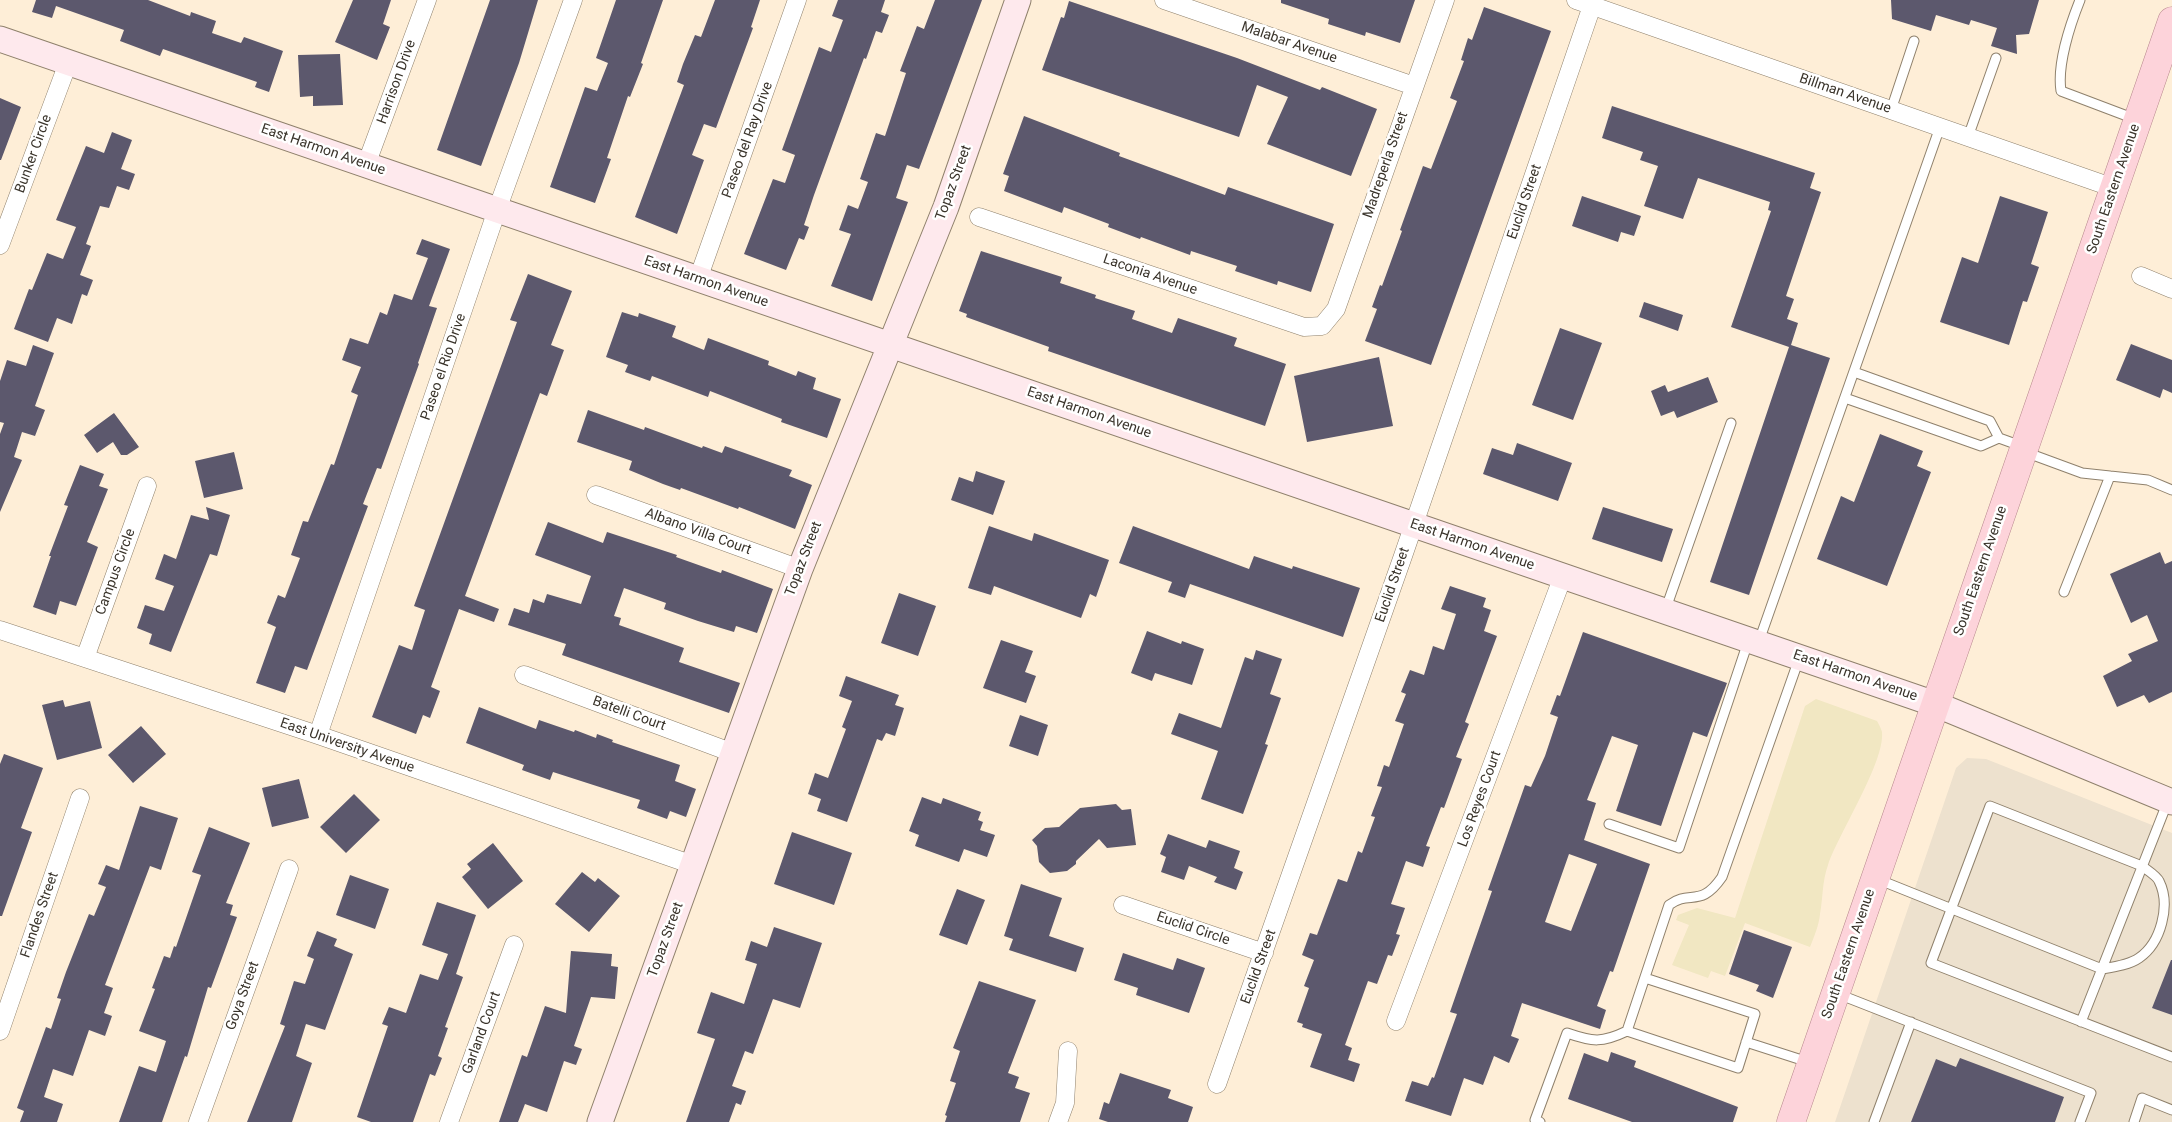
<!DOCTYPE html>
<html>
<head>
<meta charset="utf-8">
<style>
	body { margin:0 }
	canvas { display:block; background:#feeed7 }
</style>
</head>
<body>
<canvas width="2172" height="1122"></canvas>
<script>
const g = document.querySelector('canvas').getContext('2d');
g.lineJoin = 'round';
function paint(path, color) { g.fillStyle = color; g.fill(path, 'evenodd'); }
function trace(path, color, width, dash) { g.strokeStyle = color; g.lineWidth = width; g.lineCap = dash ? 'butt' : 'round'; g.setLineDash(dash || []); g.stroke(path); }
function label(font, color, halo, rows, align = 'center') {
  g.font = font + ' Roboto,sans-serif'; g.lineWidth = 5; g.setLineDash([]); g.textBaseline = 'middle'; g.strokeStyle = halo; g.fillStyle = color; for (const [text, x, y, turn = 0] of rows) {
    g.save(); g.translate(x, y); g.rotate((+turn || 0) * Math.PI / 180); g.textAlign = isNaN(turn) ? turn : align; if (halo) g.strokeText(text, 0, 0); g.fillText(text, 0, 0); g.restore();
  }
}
paint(new Path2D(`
	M1967 758 1986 759 2172 833V1122H1835L1956 768Z`), '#ede1ce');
paint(new Path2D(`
	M1816 699 1877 721C1879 725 1881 728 1882 732 1885 762 1839 833 1828 865 1822 882 1823 898 1820 914 1819 925 1814 937 1810 947L1745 923 1725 976 1711 971 1708 978 1672 965 1689 925 1676 920 1678 915 1697 908 1735 918 1805 706Z`), '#f1e7c2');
paint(new Path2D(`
	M36 0H148L190 16 191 12 216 21 212 33 241 43 244 37 283 51 269 92 255 87 257 82 163 49 160 56 120 41 124 30 56 6 52 18 32 12Z
	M353 0H391L383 24 390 27 377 60 335 42Z
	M490 0H538L519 63 481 166 437 150Z
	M616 0H663L641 63 643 64 630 97 628 96 607 158 611 159 595 203 550 187 585 87 597 91 608 63 596 58Z
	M715 0H760L751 27 753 28 716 128 704 124 692 155 704 160 677 234 635 217 684 85 677 82 683 64 695 35 701 37Z
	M838 0H885L881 12 889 15 882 33 876 31 866 59 864 58 814 195 804 225 809 227 804 240 799 238 786 270 744 254 773 179 785 183 795 155 782 150 819 47 831 52 843 20 832 16Z
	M935 0H982L919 169 907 165 896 198 908 202 872 301 831 286 851 234 839 230 848 205 858 209 868 182 860 179 876 133 885 136 906 73 900 71 917 26 924 29Z
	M1281 0H1415L1400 43 1366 32 1365 36 1328 24 1329 19 1281 3Z
	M1891 0H2039L2029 34 2016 35 2017 54 1991 46 1997 28 1971 20 1969 25 1936 15 1931 31 1892 19Z
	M1069 1 1237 58 1320 90 1322 87 1377 109 1351 176 1267 144 1288 97 1257 85 1239 137 1042 70 1061 17 1064 18Z
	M1484 7 1551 31 1431 365 1365 341 1377 309 1372 307 1380 285 1382 286 1402 231 1400 230 1423 166 1431 169 1457 101 1450 98 1464 61 1461 60 1468 38 1472 40Z
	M340 54 343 105 313 106V96L300 97 298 55Z
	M0 98 21 107 1 160H0Z
	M1612 106 1815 173 1810 188 1821 192 1786 296 1794 299 1787 319 1798 323 1791 345 1830 358 1749 595 1710 582 1789 347 1731 327 1771 211 1768 210 1770 202 1698 178 1683 219 1644 206 1658 166 1640 160 1643 152 1602 138Z
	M1024 116 1120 153 1119 156 1225 195 1228 187 1334 224 1311 292 1278 281 1277 285 1235 271 1237 266 1191 251 1190 255 1141 237 1140 239 1108 227 1109 224 1064 207 1062 213 1004 191 1009 176 1003 174Z
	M112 132 132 140 121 169 135 174 129 190 117 186 109 208 100 206 86 244 91 246 80 275 93 280 87 296 82 294 72 324 57 318 48 342 14 329 29 289 32 290 47 253 63 259 76 227 56 220 86 146 104 153Z
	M1582 196 1641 216 1634 236 1621 232 1618 242 1572 226Z
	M2000 196 2048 212 2031 264 2039 267 2027 302 2023 301 2009 345 1940 322 1962 257 1978 263Z
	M422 239 450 249 429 306 437 308 418 363 419 364 381 469 377 468 363 504 368 506 307 670 295 666 285 693 256 683 276 627 267 623 278 595 285 598 300 558 291 555 303 521 308 522 331 464 334 465 358 395 351 392 361 367 342 360 350 338 368 344 380 312 387 315 394 294 412 300 428 258 416 254Z
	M981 251 1062 277 1060 283 1096 295 1095 298 1135 311 1132 319 1172 333 1178 318 1237 338 1234 346 1286 364 1265 426 1048 351 1049 347 966 317 967 314 959 311Z
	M528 274 572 291 551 345 564 350 547 396 540 393 465 596 499 609 494 622 459 609 431 687 440 691 430 718 423 715 416 734 372 717 399 645 412 650 425 610 414 606 517 322 510 320Z
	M1644 302 1683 315 1678 331 1639 317Z
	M622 312 638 317 639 313 676 326 672 337 704 350 708 338 769 361 768 365 796 376 798 371 816 378 813 389 841 399 827 438 781 422 782 419 710 391 708 397 652 376 650 381 625 372 628 365 606 357Z
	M1560 328 1602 343 1573 420 1532 405Z
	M2131 344 2172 360V393L2163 389 2160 398 2116 380Z
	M33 345 54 353 35 406 45 410 35 436 22 432 14 457 22 460 0 512V434L4 423 0 422V381L7 360 26 366Z
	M1379 357 1393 426 1307 442 1294 376Z
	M1708 377 1718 402 1677 418 1674 411 1661 416 1651 391 1665 385 1668 392Z
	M588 410 644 430 645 427 702 448 703 446 722 453 725 446 792 470 789 476 812 485 795 529 739 507 738 509 681 488 680 490 663 484 629 470 632 461 577 442Z
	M114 413 139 447 127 455H121L113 442 97 453 84 435Z
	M1880 434 1923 451 1917 466 1931 472 1887 586 1817 559 1841 496 1854 502Z
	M1517 443 1572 463 1558 501 1483 474 1492 448 1513 455Z
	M234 452 243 489 204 498 195 461Z
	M80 465 104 474 99 486 108 489 87 542 98 547 76 606 60 601 56 615 33 607 51 556H49L68 506 64 505Z
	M976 471 1005 481 993 515 951 500 959 477 973 482Z
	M206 507 230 515 217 556 210 554 171 652 149 644 152 634 137 628 145 605 164 611 174 586 155 579 164 554 176 559 191 515 209 520Z
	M1603 507 1673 529 1662 562 1592 539Z
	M548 522 603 543 607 532 677 555 676 557 721 573 722 570 773 589 757 633 736 626 734 632 698 621 664 609 666 603 624 588 614 616 621 618 619 625 684 648 679 662 740 683 729 713 562 655 566 644 508 625 514 608 529 613 533 599 544 603 547 594 581 604 591 576 535 555Z
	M989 526 1032 541 1034 533 1109 560 1096 597 1090 594 1081 618 994 586 991 595 968 588Z
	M1133 526 1249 569 1254 556 1292 569 1293 566 1360 588 1343 637 1190 584 1185 598 1168 592 1172 582 1119 563Z
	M2160 552 2165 564 2172 561V692L2149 703 2144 695 2117 707 2103 676 2132 661 2128 654 2158 641 2147 615 2131 623 2110 574Z
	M1450 586 1486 598 1483 607 1491 610 1484 631 1497 636 1465 722 1469 724 1456 757 1462 759 1444 808 1441 807 1426 846 1430 847 1423 867 1406 861 1391 904 1405 908 1396 934 1400 935 1392 956 1388 955 1377 984 1368 981 1345 1045 1352 1048 1348 1060 1360 1064 1354 1082 1310 1067 1322 1034 1302 1027 1303 1024 1297 1022 1309 988 1304 986 1314 960 1302 955 1310 933 1317 935 1338 879 1347 882 1358 851 1362 853 1375 817 1371 816 1382 787 1377 786 1384 765 1389 767 1404 724 1395 721 1406 694 1401 692 1410 670 1424 675 1433 646 1444 650 1456 614 1441 609Z
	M899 593 936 606 918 656 881 643Z
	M1147 631 1181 644 1182 641 1204 649 1192 685 1155 673 1152 681 1131 673Z
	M1583 632 1727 683 1707 737 1693 732 1661 826 1616 811 1638 745 1612 736 1587 800 1596 803 1584 840 1650 864 1613 972 1610 971 1597 1006 1606 1010 1600 1029 1522 1003 1511 1036 1519 1039 1509 1063 1494 1056 1483 1085 1464 1078 1451 1116 1405 1101 1412 1081 1428 1086 1432 1077 1434 1078 1457 1014 1450 1012 1492 891 1488 890 1525 785 1531 787 1545 756 1558 717 1550 714 1557 695 1560 696ZM1569 854 1597 864 1571 931 1545 922Z
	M1001 640 1033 651 1025 672 1036 676 1026 703 983 688Z
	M1256 650 1282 659 1270 694 1281 698 1265 744 1268 745 1243 814 1201 799 1218 751 1171 734 1179 713 1221 728 1245 657 1253 660Z
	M846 676 899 695 895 705 904 708 895 736 886 733 882 741 877 739 847 822 817 811 821 799 808 794 815 773 828 778 846 729 842 727 852 701 839 696Z
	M63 700 65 707 90 701 102 748 57 760 42 705Z
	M479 707 536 729 539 720 574 732 575 730 596 738 597 734 613 740 612 742 680 765 675 781 696 789 686 817 670 811 667 819 637 808 640 800 553 772 550 780 522 770 524 765 466 743Z
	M1020 715 1048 725 1038 756 1009 746Z
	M141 726 166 754 133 783 108 755Z
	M4 754 43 768 21 828 32 832 2 916H0V764Z
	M299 779 309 818 272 827 262 788Z
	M354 794 380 820 346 853 320 827Z
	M922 797 941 804 943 798 981 812 978 820 983 822 980 830 995 835 987 857 964 849 959 862 915 846 919 835 909 831Z
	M1116 804 1122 810 1131 809 1136 845 1107 848 1099 839 1076 861V864L1067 871 1050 873 1039 862 1037 846 1032 840 1045 828 1059 827 1080 808Z
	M140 806 178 818 161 870 150 866 105 985 113 988 104 1013 112 1016 105 1036 89 1030 73 1076 53 1069 44 1097 63 1104 57 1122H20L24 1111 17 1108 46 1027 51 1029 61 999 57 998 66 972 89 914 94 916 106 887 98 884 106 865 119 870Z
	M209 827 250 843 226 903 233 905 230 915 237 917 211 988 208 987 187 1057 185 1056 162 1122H119L139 1066 156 1072 166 1041 139 1031 155 989 152 988 164 956 170 958 174 946 176 947 201 875 192 872Z
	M792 832 852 853 834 905 774 884Z
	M1168 834 1206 848 1209 840 1240 851 1234 868 1243 872 1236 890 1214 882 1217 877 1189 866 1184 880 1161 872 1166 857 1160 854Z
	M493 843 523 881 488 909 462 877 471 869 467 864Z
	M582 872 595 882 598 878 620 896 589 932 555 904Z
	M350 875 389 889 375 929 336 915Z
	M1021 884 1062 898 1049 936 1084 948 1076 972 1009 950 1013 939 1004 936Z
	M957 889 985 900 967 945 939 935Z
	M437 902 476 915 456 974 463 977 445 1027 448 1028 438 1056 442 1058 435 1076 430 1074 413 1122H371L357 1117 388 1026 382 1024 389 1007 406 1013 420 974 438 980 448 954 422 945Z
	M774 927 822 943 800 1008 773 999 753 1054 745 1051 732 1086 746 1091 741 1105 736 1103 729 1122H686L715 1039 697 1033 711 992 744 1004 757 964 745 960 751 941 767 947Z
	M1744 930 1792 947 1773 998 1756 991 1759 985 1729 974Z
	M317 931 337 939 334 946 353 954 325 1030 306 1024 296 1056 312 1063 292 1122H247L285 1026 280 1024 294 981 305 984 314 959 307 956Z
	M571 951 612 954 611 966 618 967 615 999 591 997 574 1046 582 1049 576 1065 564 1061 547 1112 525 1104 518 1122H499L522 1055 527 1057 545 1006 566 1013Z
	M1123 953 1173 970 1177 958 1205 968 1189 1013 1136 995 1138 988 1114 980Z
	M2171 960H2172V1015L2152 1008Z
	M979 981 1036 1000 1008 1073 1019 1077 1015 1088 1030 1093 1020 1122H945L947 1116 945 1115 956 1083 950 1081 960 1051 953 1048Z
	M1611 1052 1636 1061 1634 1067 1738 1107 1733 1122H1632L1568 1099 1584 1053 1608 1062Z
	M1960 1058 2064 1097 2055 1122H1911L1936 1059 1956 1067Z
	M1120 1073 1171 1090 1168 1098 1193 1107 1188 1122H1108L1099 1119 1104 1102 1109 1104Z`), '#5c586d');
const lane = new Path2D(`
	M2080 0C2070 25 2057 65 2061 91L2135 119
	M1891 110 1914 41
	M1968 137 1996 58
	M1854 372 1990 421 1999 438
	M1845 398 1981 446 1999 438 2021 446
	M2025 452 2082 473 2110 476
	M2064 592 2110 476 2148 480 2172 490
	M1665 611 1731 423
	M1759 641 1940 127
	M1609 824 1679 848 1748 642
	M1877 879C1952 909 2027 939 2102 969 2114 967 2129 965 2139 958 2161 943 2171 905 2159 881 2157 876 2147 870 2142 866L1990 806 1931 963 2172 1057
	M1645 978 1755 1014 1738 1068 1627 1031 1669 905C1690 889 1700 909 1722 877L1799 659
	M1838 994 2091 1093 2080 1122
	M2081 1022 2168 801
	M1746 1042 1808 1062
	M1540 1122 1535 1120 1567 1033C1593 1042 1602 1043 1627 1031
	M1874 1122 1911 1022
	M2134 1122 2142 1098 2172 1110`);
const street = new Path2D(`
	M1164 0 1414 86
	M1576 0 2114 188
	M366 165 427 0
	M979 217 1304 327 1322 326 1336 309 1445 0
	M0 245 68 63
	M2141 276 2172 289
	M698 279 797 0
	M596 495 800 569
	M0 630 318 735 693 865
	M85 658 147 486
	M524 675 733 753
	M318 735 497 210 573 0
	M1123 905 1264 953
	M1396 1021 1563 576
	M0 1031 80 798
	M1217 1084 1403 556 1594 0
	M198 1122 289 869
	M449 1122 514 945
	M1058 1122 1065 1103 1068 1051`);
const secondary = new Path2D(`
	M0 39 1935 704 2172 802
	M600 1122 800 569 946 207 1018 0`);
const primary = new Path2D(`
	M1791 1122 2172 21`);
trace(lane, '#8f816c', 11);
trace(street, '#8f816c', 19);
trace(secondary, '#8f816c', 27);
trace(primary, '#b7888d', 29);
trace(lane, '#fff', 9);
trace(street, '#fff', 18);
trace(secondary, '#fee9ed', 25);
trace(primary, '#fdd3da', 28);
label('14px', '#39332a', '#fff', [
	["Malabar Avenue",1289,43,19],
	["Harrison Drive",397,82,-70],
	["Billman Avenue",1845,94,19],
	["Paseo del Ray Drive",748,140,-70],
	["East Harmon Avenue",323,150,19],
	["Bunker Circle",34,154,-70],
	["Madreperla Street",1386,165,-71],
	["Topaz Street",954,183,-70],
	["South Eastern Avenue",2114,189,-71],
	["Euclid Street",1525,202,-71],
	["Laconia Avenue",1150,275,19],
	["East Harmon Avenue",706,282,19],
	["Paseo el Rio Drive",444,367,-71],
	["East Harmon Avenue",1089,413,19],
	["Albano Villa Court",698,532,20],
	["East Harmon Avenue",1472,545,19],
	["Topaz Street",804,559,-69],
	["South Eastern Avenue",1981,571,-71],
	["Campus Circle",116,572,-70],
	["Euclid Street",1393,585,-71],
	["East Harmon Avenue",1855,676,19],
	["Batelli Court",629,714,20],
	["East University Avenue",347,746,19],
	["Los Reyes Court",1480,799,-70],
	["Flandes Street",40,915,-71],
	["Euclid Circle",1193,929,19],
	["Topaz Street",666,940,-70],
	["South Eastern Avenue",1849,954,-71],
	["Euclid Street",1259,967,-70],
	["Goya Street",243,996,-70],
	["Garland Court",482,1033,-70]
]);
</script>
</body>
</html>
